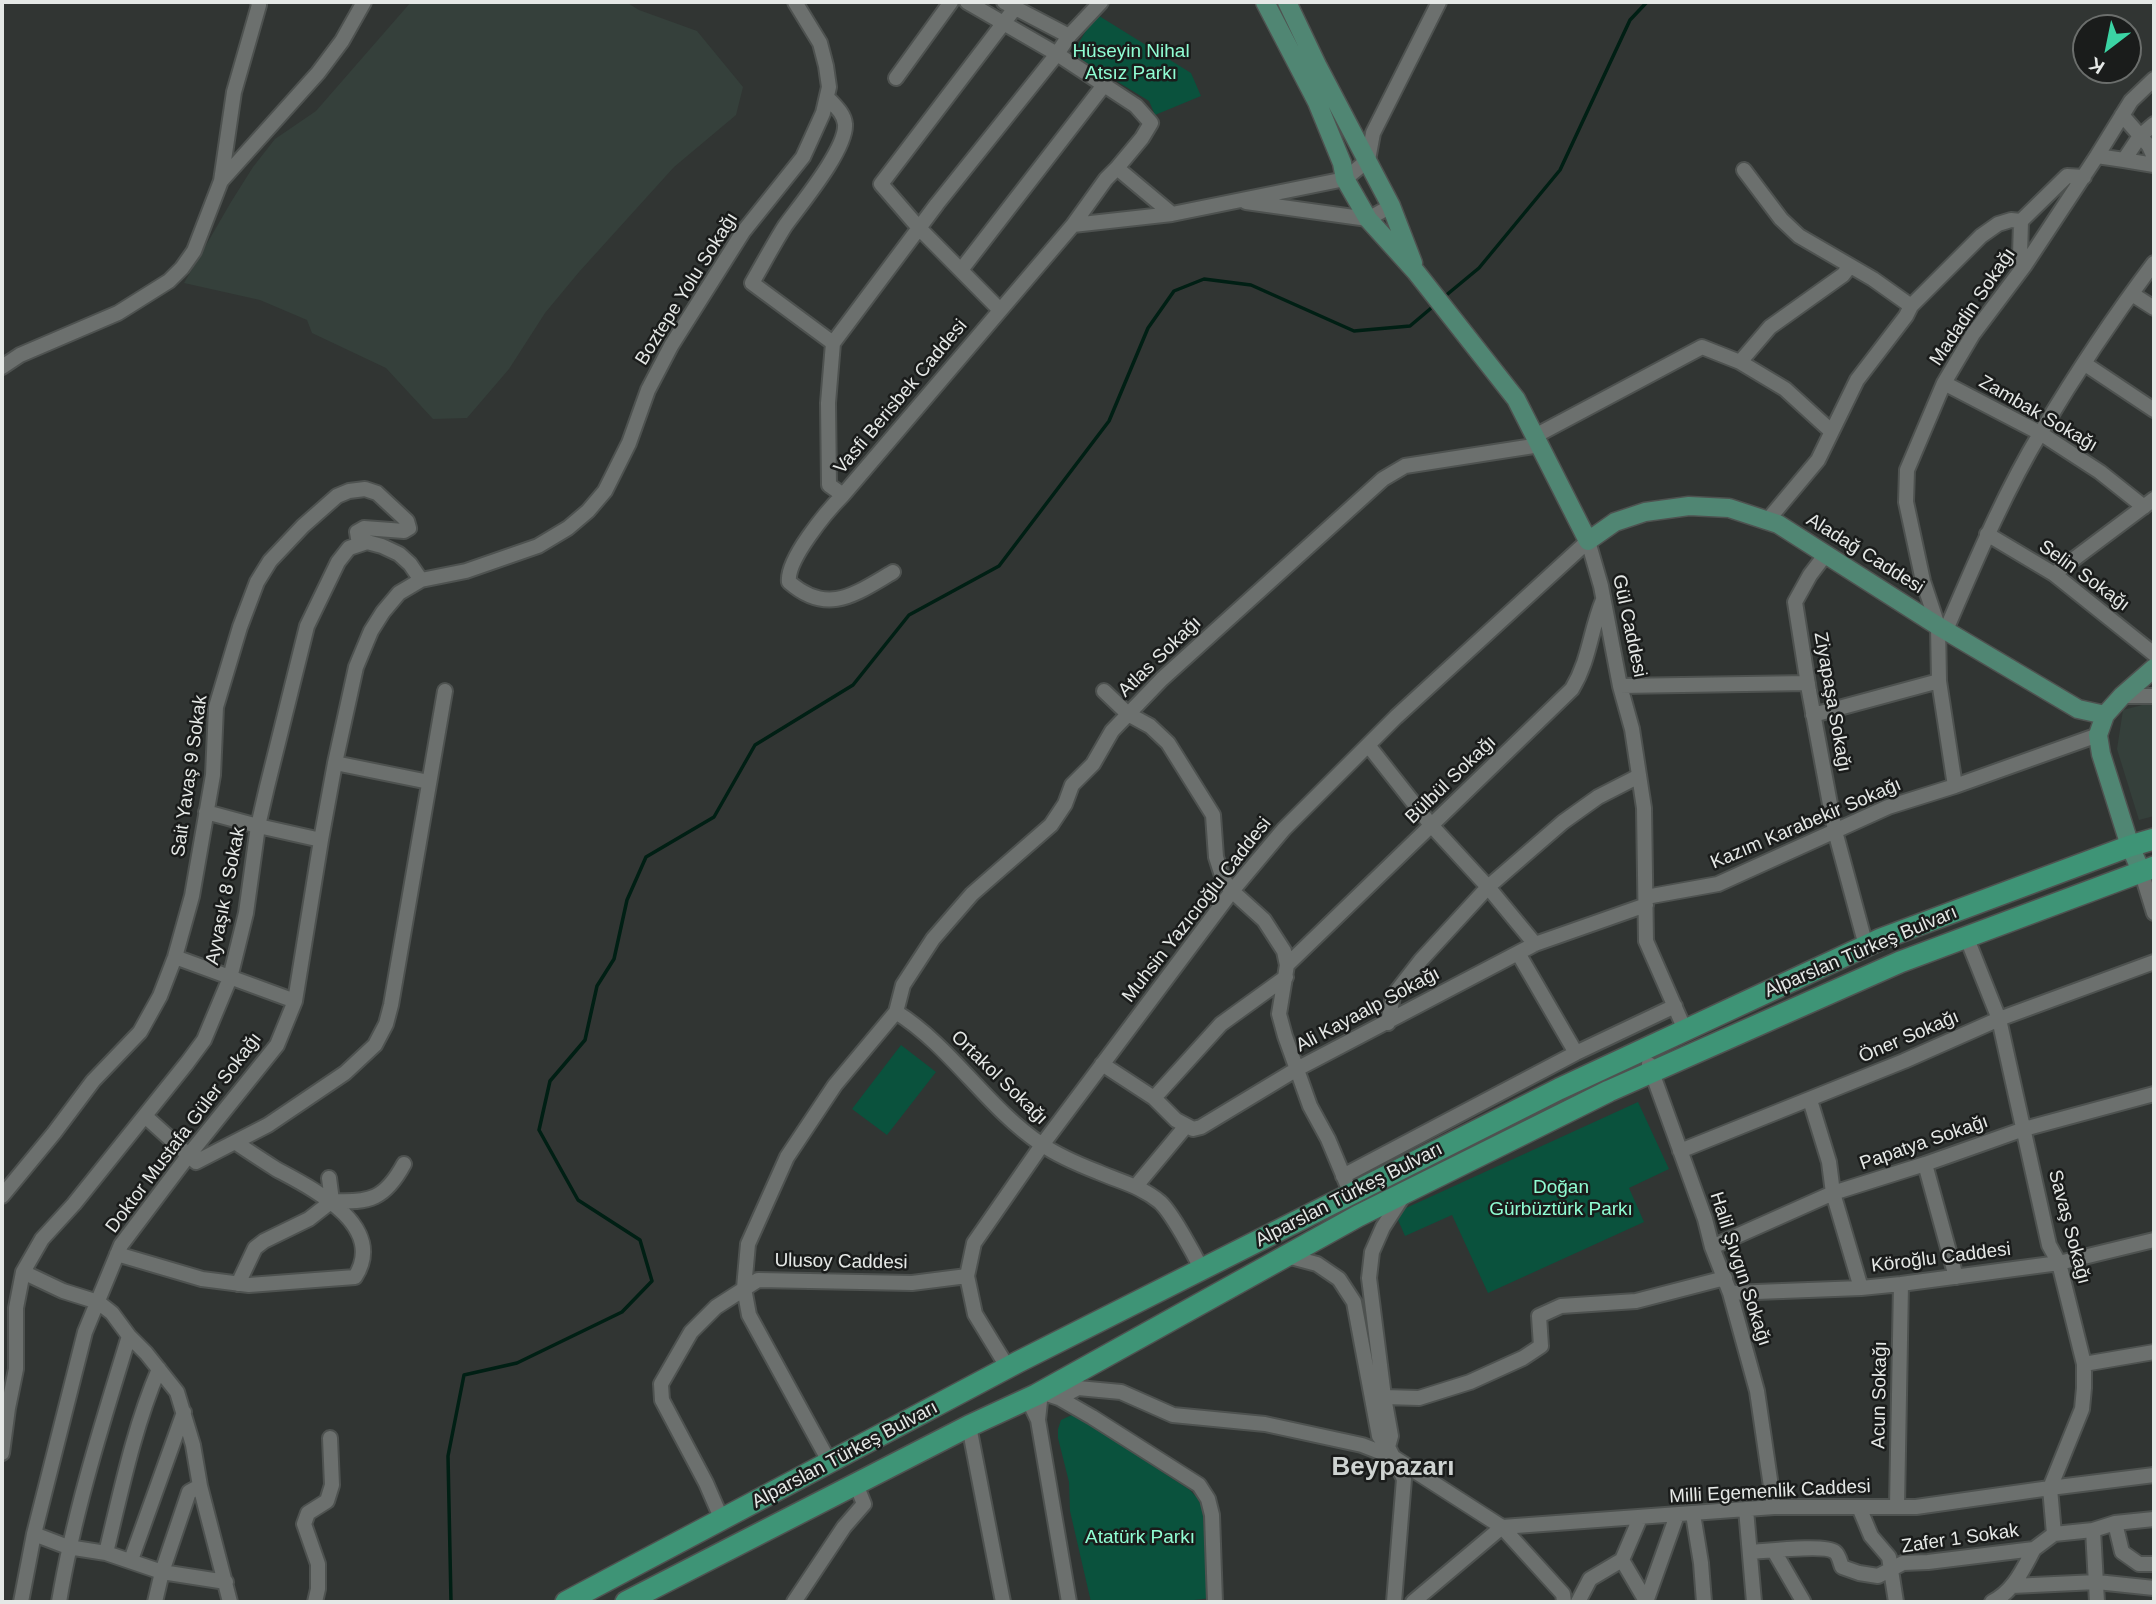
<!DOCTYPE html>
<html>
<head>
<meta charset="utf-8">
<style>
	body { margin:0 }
	#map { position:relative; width:2156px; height:1604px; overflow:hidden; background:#313533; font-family:Arial,sans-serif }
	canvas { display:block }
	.frame { position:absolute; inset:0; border:4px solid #e5e8e6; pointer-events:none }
	.north { position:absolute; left:2072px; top:14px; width:70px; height:70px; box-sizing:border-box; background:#1a1c1b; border:2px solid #6b6e6c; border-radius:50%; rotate:212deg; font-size:19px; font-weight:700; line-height:28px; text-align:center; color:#e5e8e6 }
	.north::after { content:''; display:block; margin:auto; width:24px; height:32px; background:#3bd4a4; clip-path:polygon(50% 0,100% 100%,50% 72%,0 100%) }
</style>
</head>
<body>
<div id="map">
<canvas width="2156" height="1604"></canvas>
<div class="frame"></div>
<div class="north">K</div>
</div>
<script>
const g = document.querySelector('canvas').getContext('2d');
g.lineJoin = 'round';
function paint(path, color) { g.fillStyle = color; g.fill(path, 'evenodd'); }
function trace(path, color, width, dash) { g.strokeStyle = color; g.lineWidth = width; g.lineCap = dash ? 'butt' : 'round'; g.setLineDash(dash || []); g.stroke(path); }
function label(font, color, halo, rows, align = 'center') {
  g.font = font + ' Arial,sans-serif'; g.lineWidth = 5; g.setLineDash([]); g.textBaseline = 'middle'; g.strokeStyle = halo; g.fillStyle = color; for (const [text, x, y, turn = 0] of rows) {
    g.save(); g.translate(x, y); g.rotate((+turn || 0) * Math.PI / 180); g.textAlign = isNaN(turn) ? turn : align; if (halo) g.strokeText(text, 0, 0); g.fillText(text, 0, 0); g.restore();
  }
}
paint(new Path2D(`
	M411 2H626L639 10 697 31 743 87 736 115 674 167 579 272 545 313 509 369 467 418 433 419 386 368 312 333 307 320 260 300 184 283 231 202 253 167 275 139 316 111Z
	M2154 702V816L2139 820 2117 749 2123 710Z`), '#35403b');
paint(new Path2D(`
	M1096 14 1191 73 1201 96 1155 115 1149 101 1072 54Z
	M901 1045 936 1072 887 1135 852 1109Z
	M1638 1102 1669 1169 1629 1188 1644 1222 1488 1293 1452 1215 1405 1236 1395 1213Z
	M1074 1414 1090 1422 1092 1426 1190 1490 1198 1499 1202 1507 1211 1598 1177 1602H1091L1070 1511 1069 1482 1058 1438V1429L1061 1420Z`), '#0a523d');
trace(new Path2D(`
	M1444 297 1479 268 1560 170 1630 20 1647 2
	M451 1602 448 1456 464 1375 517 1363 622 1312 652 1281 640 1240 578 1200 539 1130 550 1081 585 1040 597 986 614 959 627 900 646 857 714 817 755 745 853 685 909 615 999 566 1109 421 1148 328 1174 291 1204 279 1251 285 1354 331 1410 326 1436 304`), '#001f14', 3.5);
const minor = new Path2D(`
	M967 2 1057 54 1136 106 1151 123 1142 138 1117 168 1172 214
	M1004 2 1069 36
	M1101 2 1069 36 1057 54 937 204 833 343 828 403 829 485 843 495 1073 225 1172 214 1345 179 1368 160 1373 133 1439 2
	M896 78 951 2
	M827 97C834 105 844 113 845 124 847 149 800 205 785 226 773 245 763 264 752 283L833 343
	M2122 115 2149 146 2154 157
	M2097 156 2124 160 2140 136 2154 124
	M2124 160 2154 165
	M1744 170 1781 219 1799 236 1873 279 1911 306
	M221 181 234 92 259 5 258 2
	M1246 202 1368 219 1391 206
	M2021 221 2020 256 2025 265
	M1073 225 1106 179 1117 168
	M961 270 1104 85
	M2132 294 2154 308
	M999 309 919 228 881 184 1015 8
	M1740 362 1770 327 1843 275 1850 266
	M2085 364 2154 410
	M2 367 20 355 118 313 169 281 182 268 194 251 221 181 318 73 342 41 364 2
	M1944 383 2040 433 2100 472 2144 507
	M1535 436 1702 347 1740 362 1785 389 1831 431
	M843 495C827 511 786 560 789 582 828 616 855 594 893 572
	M1767 521 1818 460 1857 380 1906 316 1911 306 1981 236 1998 224 2011 220 2021 221 2067 176 2084 177
	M1987 534 2054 574 2154 654
	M1826 554 1810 575 1795 602 1809 691 1835 831 1866 946
	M2054 574 2154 499
	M1946 630C1975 563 2003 495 2041 432 2075 375 2114 316 2154 263
	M1620 686 1808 683
	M1104 691 1128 714 1150 726 1168 743 1213 815 1216 857 1223 879 1232 891 1264 920 1284 951 1287 965 1279 1014 1285 1036 1310 1106 1328 1139 1351 1194
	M2122 696H2154
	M1813 715 1939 681
	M1368 745 1431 825 1488 887 1535 944
	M335 763 429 782
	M1955 786 1939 681 1938 626 1923 581 1906 502 1907 470 1944 383 1973 334 2025 265 2097 156 2131 101 2154 79
	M206 812 254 825 321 840
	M2141 871 2154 913
	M1646 897 1718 884 1888 807 1955 786 2098 735
	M1966 936 1999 1019 2049 1245 2059 1263 2084 1364V1388L2082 1409 2050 1488 2054 1534
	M175 957 295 1001
	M1287 965 1572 689C1590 659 1590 631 1603 600
	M896 1012C952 1047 986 1107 1041 1144 1057 1155 1080 1165 1098 1172 1121 1182 1141 1186 1160 1202 1172 1213 1194 1254 1202 1270
	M1388 1023 1393 996 1421 960 1488 887 1563 822 1598 797 1639 776
	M1576 1053 1675 1006
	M1102 1064 1154 1098 1176 1120 1193 1129 1201 1127 1297 1069 1535 944 1646 905
	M1649 1064 1705 1219 1712 1247 1730 1293 1757 1391 1774 1507
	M1154 1098 1221 1024 1286 977
	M1810 1100 1829 1162 1833 1193 1861 1288
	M145 1116 196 1162 268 1125 345 1073 375 1045 386 1024 391 1005 445 691
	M1680 1151 1904 1061 1999 1019 2154 962
	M1925 1164 1956 1277
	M1343 1176 1576 1053 1518 953
	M329 1178 332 1201
	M1136 1186 1186 1126
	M2 1196 54 1133 93 1081 140 1032 160 996 175 957 192 896 213 775 216 707 240 627 257 582 270 561 303 526 337 496 349 491 365 489 377 493 407 521 409 528 404 531 364 528 357 532 359 544
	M1712 1247 1833 1193 1925 1164 2024 1129 2154 1094
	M117 1254 202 1279 249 1285 355 1277C388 1225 311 1188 276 1169 262 1160 248 1151 235 1142
	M1287 1256 1317 1264 1339 1279 1354 1302 1379 1436 1388 1447 1404 1479 1394 1602
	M23 1272 63 1291 98 1302 112 1313 129 1336 146 1353 177 1392 193 1445 200 1486 230 1602
	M238 1284 255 1248 264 1241 309 1219 332 1201C370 1203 385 1199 404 1164
	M1730 1293 1861 1288 1901 1284 2059 1263 2154 1240
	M2084 1364 2154 1352
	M1008 1368 975 1314 967 1276 974 1243 1042 1145 1232 891 1284 829 1396 717 1588 541 1601 586 1620 686 1632 729 1644 808 1646 941 1685 1030
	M1384 1397 1419 1398 1470 1382 1523 1358 1541 1346 1539 1316 1561 1306 1636 1301 1725 1278
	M1059 1398 1092 1417 1199 1485 1208 1499 1212 1515 1215 1602
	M1028 1399 1038 1420 1041 1392 1059 1398 1078 1388 1121 1392 1173 1415 1265 1424 1362 1445 1393 1457 1502 1527 1563 1594 1564 1602
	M1038 1420 1069 1602
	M969 1426 1003 1602
	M1388 1447 1391 1436 1384 1397 1369 1278 1372 1252 1383 1227 1405 1193
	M2 1453 8 1408 16 1369V1308L23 1272 42 1239 74 1204 187 1063 204 1040 230 978 246 913 258 826 267 787 307 626 338 562 349 548 367 542 382 546 399 554 410 564 421 580
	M830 1463 749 1315 744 1288 748 1244 787 1157 835 1085 896 1012 903 985 933 939 972 894 1051 825 1065 804 1072 785 1093 764 1112 731 1162 679 1383 479 1405 466 1540 445
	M1897 1506 1901 1284
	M1859 1507 1871 1536 1889 1557 1896 1602
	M1746 1509 1754 1602
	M1693 1514 1701 1563 1704 1602
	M722 1520 706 1483 662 1400 661 1384 691 1332 716 1307 758 1280 912 1283 967 1276
	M2115 1523 2122 1552 2139 1564H2154
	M2093 1530 2097 1602
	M34 1534 68 1547 106 1553 162 1572 226 1582
	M1774 1551 1803 1601
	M1751 1552C1767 1551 1825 1544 1835 1552 1839 1555 1840 1562 1842 1567L1859 1573 1878 1576 1903 1563 1928 1562 2034 1549 2054 1534 2093 1530 2115 1523 2154 1519
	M106 1553C121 1491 134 1427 159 1369
	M131 1560 184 1412
	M1622 1560 1646 1601
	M2012 1586 2097 1582 2154 1588
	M21 1602 34 1534 85 1332 121 1245 188 1156 277 1045 295 1001 321 840 335 763 356 667 371 631 383 612 399 593 421 580 466 571 538 546 568 528 588 511 605 491 629 443 648 390 671 346 743 232 803 157 823 113 829 87 826 66 820 43 795 2
	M59 1602C74 1512 102 1424 129 1336
	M155 1602 162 1572 189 1492 200 1486
	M315 1602 318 1589V1564L304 1524 308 1513 327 1501 332 1485 330 1438
	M794 1602 844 1527 864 1504 856 1484
	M1413 1602 1502 1527 1774 1507H1916L2050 1488 2154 1475
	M1578 1602 1590 1579 1622 1560 1640 1518
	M1646 1602 1677 1515
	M1992 1602C2014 1591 2023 1569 2034 1549`);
const major = new Path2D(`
	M1265 2 1317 102 1342 163 1345 179 1368 219 1416 272 1516 399 1588 541 1615 522 1645 512 1689 506 1729 508 1778 524 1938 626 2078 709 2105 715
	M1287 2 1318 67 1391 206 1413 263
	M2141 871 2130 846 2101 754 2098 735 2105 715 2122 696 2154 668`);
const highway = new Path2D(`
	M566 1602 1018 1362 1559 1089 1881 939 2130 846 2154 839
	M626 1602 969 1426 1036 1395 1358 1216 1609 1091 1900 962 2154 867`);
trace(minor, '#4e5250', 18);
trace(major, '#4e5250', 21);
trace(highway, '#4e5250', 24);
trace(minor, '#6c706e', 14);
trace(major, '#508673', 18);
trace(highway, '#3e9476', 21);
label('19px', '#90fdd3', '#1a1c1b', [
	["Hüseyin Nihal",1131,52],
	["Atsız Parkı",1131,74],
	["Doğan",1561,1188],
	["Gürbüztürk Parkı",1561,1210],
	["Atatürk Parkı",1140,1538]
]);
label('19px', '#e5e8e6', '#1a1c1b', [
	["Boztepe Yolu Sokağı",687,289,-58],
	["Madadin Sokağı",1973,307,-56],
	["Vasfi Berisbek Caddesi",901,397,-50],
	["Zambak Sokağı",2038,414,30],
	["Aladağ Caddesi",1865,554,32],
	["Selin Sokağı",2084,576,36],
	["Gül Caddesi",1629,626,78],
	["Atlas Sokağı",1160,657,-44],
	["Ziyapaşa Sokağı",1832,702,80],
	["Sait Yavaş 9 Sokak",190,776,-82],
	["Bülbül Sokağı",1451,780,-44],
	["Kazım Karabekir Sokağı",1806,824,-23],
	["Ayvaşık 8 Sokak",226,896,-79],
	["Muhsin Yazıcıoğlu Caddesi",1197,910,-52],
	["Alparslan Türkeş Bulvarı",1861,952,-23],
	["Ali Kayaalp Sokağı",1368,1010,-28],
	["Öner Sokağı",1909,1037,-23],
	["Ortakol Sokağı",999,1078,44],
	["Doktor Mustafa Güler Sokağı",184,1133,-53],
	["Papatya Sokağı",1924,1143,-19],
	["Alparslan Türkeş Bulvarı",1349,1195,-27],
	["Savaş Sokağı",2069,1227,75],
	["Köroğlu Caddesi",1941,1258,-7],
	["Ulusoy Caddesi",841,1262,1],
	["Halil Şıvgın Sokağı",1740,1269,72],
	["Acun Sokağı",1880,1395,-89],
	["Alparslan Türkeş Bulvarı",845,1455,-28],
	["Milli Egemenlik Caddesi",1770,1492,-3],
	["Zafer 1 Sokak",1960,1539,-8]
]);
label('bold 26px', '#ced3d1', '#1a1c1b', [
	["Beypazarı",1393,1468]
]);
</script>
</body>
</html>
